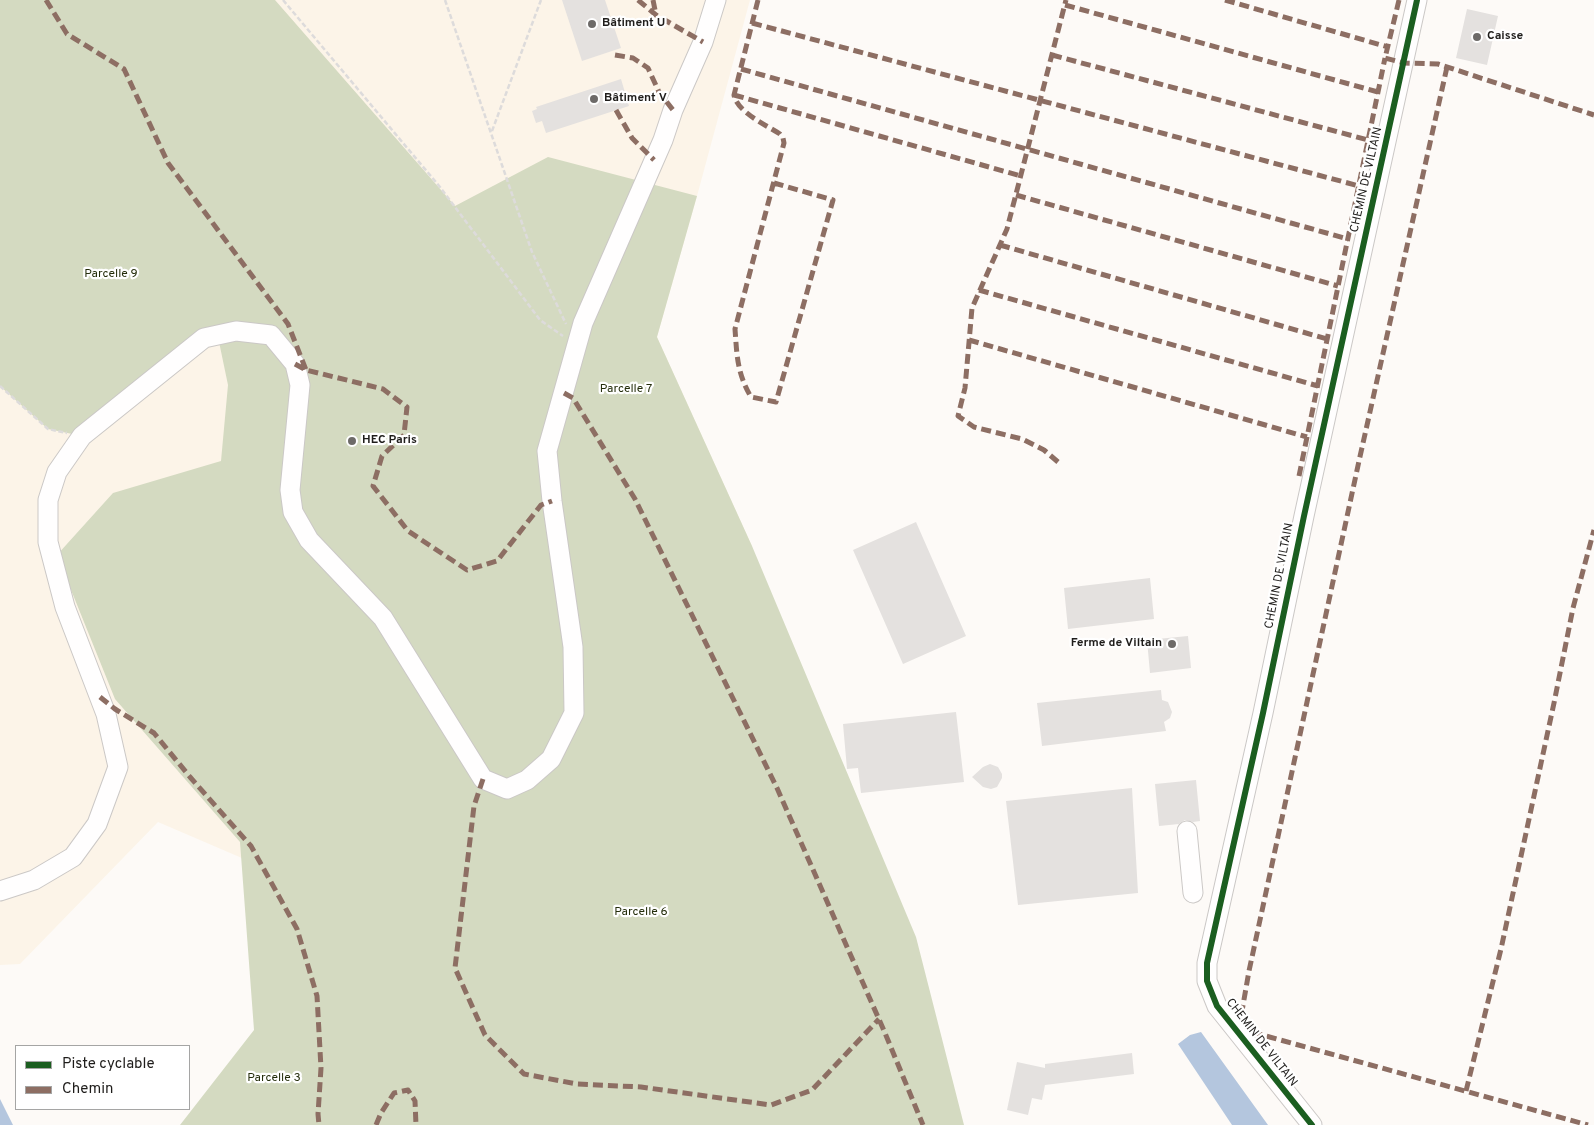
<!DOCTYPE html>
<html>
<head>
<meta charset="utf-8">
<style>
	body { margin:0 }
	#map { position:relative; width:1594px; height:1125px; overflow:hidden; background:#fdfaf7; font-family:Overpass,sans-serif }
	canvas { display:block }
	.legend { position:absolute; left:15px; top:1045px; width:175px; height:65px; box-sizing:border-box; background:#fff; border:1px solid #a5a5a4; margin:0; padding:6px 9px; list-style:none; font-size:15px; color:#1f1d1b }
	.legend li { display:flex; align-items:center; gap:10px; height:25px }
	.legend b { width:25px; border:1px solid #a5a5a4 }
</style>
</head>
<body>
<div id="map">
<canvas width="1594" height="1125"></canvas>
<ul class="legend">
<li><b style="height:6px;background:#1b5e20"></b>Piste cyclable</li>
<li><b style="height:6px;background:#8d6e63"></b>Chemin</li>
</ul>
</div>
<script>
const g = document.querySelector('canvas').getContext('2d');
g.lineJoin = 'round';
function paint(path, color) { g.fillStyle = color; g.fill(path, 'evenodd'); }
function trace(path, color, width, dash) { g.strokeStyle = color; g.lineWidth = width; g.lineCap = dash ? 'butt' : 'round'; g.setLineDash(dash || []); g.stroke(path); }
function label(font, color, halo, rows, align = 'center') {
  g.font = font + ' Overpass,sans-serif'; g.lineWidth = 4.5; g.setLineDash([]); g.textBaseline = 'middle'; g.strokeStyle = halo; g.fillStyle = color; for (const [text, x, y, turn = 0] of rows) {
    g.save(); g.translate(x, y); g.rotate((+turn || 0) * Math.PI / 180); g.textAlign = isNaN(turn) ? turn : align; if (halo) g.strokeText(text, 0, 0); g.fillText(text, 0, 0); g.restore();
  }
}
paint(new Path2D(`
	M0 0H750L697 196 657 337 752 546 463 953 158 822 20 964 0 965Z`), '#fcf4e8');
paint(new Path2D(`
	M0 0H275L455 206 548 157 697 196 657 337 752 546 916 937 964 1125H180L254 1030 240 842 115 699 57 555 113 493 221 461 228 385 218 337 82 436 48 429 0 386Z`), '#d4dac1');
paint(new Path2D(`
	M1201 1032 1268 1125H1232L1178 1044 1190 1035Z
	M0 1099 13 1125H0Z`), '#b4c6de');
paint(new Path2D(`
	M562 0H605L621 48 582 61Z
	M1467 9 1498 16 1487 65 1456 58Z
	M621 79 629 106 546 133 542 121 536 123 532 111 537 109 536 107Z
	M916 522 966 636 903 664 853 550Z
	M1150 578 1154 619 1068 629 1064 588Z
	M1188 636 1191 668 1150 673 1147 640Z
	M1161 690 1162 700 1168 702 1172 712 1170 718 1164 722 1166 731 1042 746 1037 703Z
	M956 712 964 782 861 793 858 768 847 769 843 724Z
	M990 764 998 767 1002 774V778L997 787 991 789 983 787 972 777 983 767Z
	M1196 780 1200 821 1193 822 1185 820 1179 824 1159 826 1155 784Z
	M1132 788 1138 893 1018 905 1006 801Z
	M1132 1053 1134 1074 1045 1085 1042 1100 1032 1098 1028 1115 1007 1110 1017 1062 1045 1068V1064Z`), '#e4e1df');
const minor = new Path2D(`
	M1187 831 1193 893
	M0 891 34 880 73 857 97 824 118 767 106 714 65 607 48 542V500L57 472 82 436 204 338 236 331 271 335 295 364 300 385 290 490 293 512 309 540 383 618 483 779 507 789 527 780 551 759 574 713 573 647 552 501 547 451 583 323 663 140 673 110 703 42 716 0
	M1312 1125 1217 1006 1207 981V963L1263 713 1304 516 1417 0`);
trace(minor, '#cbc8c6', 21);
trace(new Path2D(`
	M283 0 440 187 540 320 563 336
	M445 0 532 252 566 324
	M492 131 541 0
	M0 386 48 429 67 433`), '#dddbdb', 2.5, [5, 2.5]);
trace(minor, '#fffefe', 19);
trace(new Path2D(`
	M46 0 67 34 124 69 168 163 288 324 306 370
	M638 0 656 15 703 42
	M653 0 656 15
	M758 0 734 95C737 112 766 125 780 134L783 138 784 143 735 329C737 356 737 373 751 397L776 402 833 200 774 183
	M1225 0 1388 47
	M1399 0 1385 58 1404 63 1438 64 1594 115
	M1065 5 1378 92
	M752 23 1359 186
	M615 55 633 58 648 68 659 92 673 110
	M1052 55 1368 140
	M1447 67 1359 461 1249 971 1242 1011 1244 1022 1255 1033 1588 1125
	M741 69 1348 239
	M734 95 1021 176
	M616 110 632 138 654 160
	M1016 195 1338 286
	M1000 245 1327 339
	M979 290 1318 386
	M969 340 1307 437
	M295 364 306 370 383 389 407 407 404 435 382 456 373 486 408 531 467 570 497 561 541 505 552 501
	M564 393 573 398 635 499 777 788 885 1033 923 1125
	M1058 462 1044 450 1022 439 974 427 958 416 965 388 972 308 1007 229 1066 0
	M1299 476 1385 58
	M100 697 115 709 154 733 190 777 251 846 297 929 317 996 321 1068 318 1114 319 1125
	M483 779 474 806 455 968 485 1035 524 1074 577 1084 641 1087 771 1105 812 1090 879 1019
	M1466 1091 1501 949 1554 703 1573 608 1594 530
	M376 1125 381 1113 394 1093 408 1090 415 1101 416 1125`), '#8d6e63', 5, [10, 5]);
trace(new Path2D(`
	M1312 1125 1217 1006 1207 981V963L1263 713 1304 516 1417 0`), '#1b5e20', 6);
for (const [x, y, r, color] of [
	[592,24,5,"#6d6a68"],
	[1477,37,5,"#6d6a68"],
	[594,99,5,"#6d6a68"],
	[352,441,5,"#6d6a68"],
	[1172,644,5,"#6d6a68"]
]) { const dot = new Path2D(); dot.arc(x, y, r, 0, 2 * Math.PI); g.fillStyle = color; g.fill(dot); trace(dot, '#fff', 2); }
label('bold 12px', '#1f1d1b', '#fff', [
	["Bâtiment U",602,24],
	["Caisse",1487,37],
	["Bâtiment V",604,99],
	["HEC Paris",362,441],
	["Ferme de Viltain",1162,644,"right"]
], 'left');
label('12px', '#1f1d1b', '#fff', [
	["CHEMIN DE VILTAIN",1367,180,-77],
	["CHEMIN DE VILTAIN",1280,576,-79],
	["CHEMIN DE VILTAIN",1261,1043,52]
]);
label('12px', '#242d0b', '#fff', [
	["Parcelle 9",111,275],
	["Parcelle 7",626,390],
	["Parcelle 6",641,913],
	["Parcelle 3",274,1079]
]);
</script>
</body>
</html>
